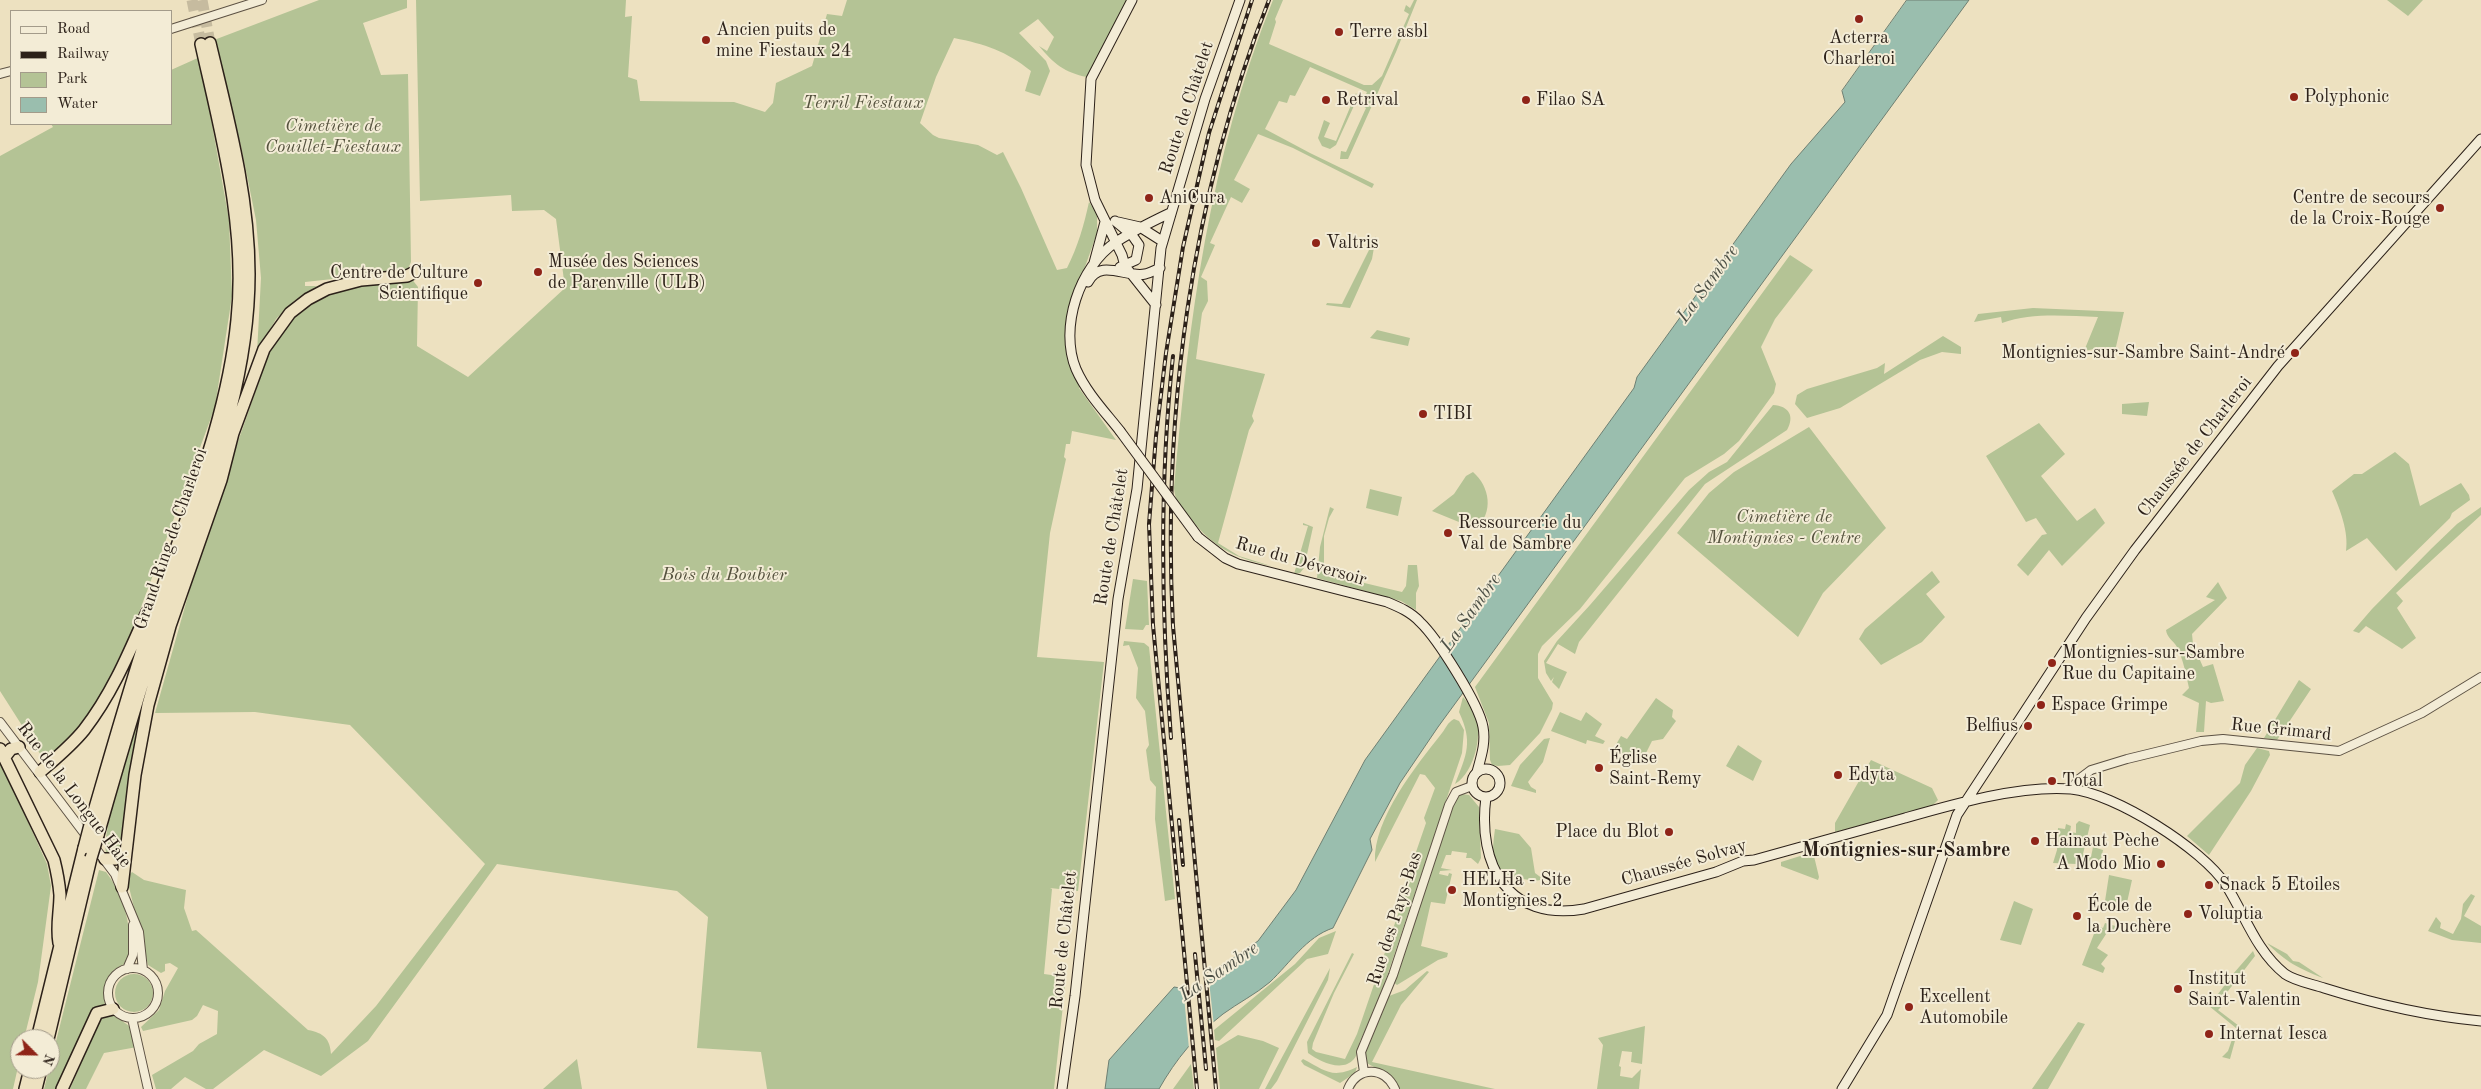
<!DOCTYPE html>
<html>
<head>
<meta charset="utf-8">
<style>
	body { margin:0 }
	#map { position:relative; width:2481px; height:1089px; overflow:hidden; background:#ede1c0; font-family:"Old Standard TT",serif }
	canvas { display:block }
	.legend { position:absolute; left:10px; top:10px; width:162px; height:115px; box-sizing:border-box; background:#f3ecd6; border:1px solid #a39b8a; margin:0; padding:6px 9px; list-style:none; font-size:15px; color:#2c2119 }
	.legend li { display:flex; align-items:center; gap:10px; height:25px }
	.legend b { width:25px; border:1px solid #a39b8a }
	.north { position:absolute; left:10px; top:1029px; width:50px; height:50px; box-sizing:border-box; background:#f3ecd6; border:1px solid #a39b8a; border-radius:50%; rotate:113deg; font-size:14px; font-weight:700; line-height:20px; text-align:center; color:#2c2119 }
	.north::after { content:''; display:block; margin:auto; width:18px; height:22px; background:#8f2418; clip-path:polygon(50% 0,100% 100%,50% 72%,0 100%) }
</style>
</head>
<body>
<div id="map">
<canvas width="2481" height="1089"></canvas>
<ul class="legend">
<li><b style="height:6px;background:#f3ecd6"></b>Road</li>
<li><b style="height:6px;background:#2c2119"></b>Railway</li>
<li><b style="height:14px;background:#b4c395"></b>Park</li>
<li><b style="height:14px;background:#9abeae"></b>Water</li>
</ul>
<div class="north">N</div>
</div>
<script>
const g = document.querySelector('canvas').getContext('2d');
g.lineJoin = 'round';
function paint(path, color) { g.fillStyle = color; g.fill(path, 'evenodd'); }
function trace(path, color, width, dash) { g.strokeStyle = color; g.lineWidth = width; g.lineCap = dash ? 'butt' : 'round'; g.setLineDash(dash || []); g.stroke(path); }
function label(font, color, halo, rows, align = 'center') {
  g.font = font + ' "Old Standard TT",serif'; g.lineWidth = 4; g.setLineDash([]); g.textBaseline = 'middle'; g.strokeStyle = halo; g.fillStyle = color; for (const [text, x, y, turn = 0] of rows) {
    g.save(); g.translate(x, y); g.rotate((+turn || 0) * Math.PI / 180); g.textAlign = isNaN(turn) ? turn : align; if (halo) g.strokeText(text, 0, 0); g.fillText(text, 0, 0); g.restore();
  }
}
paint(new Path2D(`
	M319 0H407V8L363 23 381 75 408 74 411 262 407 271 305 282V286H317L294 301 276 319 257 353 261 278 256 220 241 146 214 40Z
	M416 0H626L625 17 632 16 628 77 637 80 640 101 734 102 765 112 773 103 776 83 812 66 827 14 842 16 847 0H1128L1087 77C1065 73 1053 63 1039 46L1047 51 1054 37 1038 19 1019 33 1046 61 1050 71 1040 96 1025 91 1031 71C1006 51 985 44 954 38L936 77 920 123 933 135 939 138 978 145 997 155 1003 152 1021 188 1057 270 1067 268C1078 246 1084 225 1089 202L1097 213V233L1068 315 1081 385 1079 388 1116 440 1072 431 1070 444H1066L1064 457 1066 459 1050 533 1037 657 1104 662 1078 891 1050 888 1052 889 1044 974 1066 977 1054 1089H767L761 1052 697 1048 708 917 677 891 497 864 368 1041 321 1076 264 1050 213 1089H206L185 1077 171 1089H156L152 1075 193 1051 199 1044 217 1034 218 1011 203 1005 197 1016 192 1020 143 1031 141 1027 159 1010 165 991 178 968 170 963 165 964V971L161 973 148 965 128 883 127 877 132 872 144 880 186 890 184 908 192 931 196 930 308 1030C324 1033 330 1039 331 1054L376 1006 485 864 350 725 255 712 155 713 204 539 271 347 289 322 314 303 341 289 411 278 418 287 417 346 468 377 565 288 556 219 544 210 512 211 511 195 420 201Z
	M1273 0H1283L1275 19 1276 22 1269 44 1364 85H1372L1382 76 1409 14 1404 11 1406 5 1410 8 1414 0H1417L1396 52 1348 159H1340L1341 151 1346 152 1366 108 1361 105 1367 92 1310 67 1295 96 1290 95 1287 103 1279 101 1265 129 1310 153 1374 184 1372 188 1293 148 1258 134 1234 180 1250 189 1242 203 1231 197 1210 243 1215 245 1201 277 1207 281 1208 301 1202 313 1196 359 1265 374 1252 416 1254 421 1249 430 1218 543 1239 556 1271 566C1234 558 1214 548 1190 518 1181 508 1175 502 1174 488 1189 319 1209 159 1273 0Z
	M2387 0H2423L2408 16Z
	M200 57 229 220 232 296 215 407 133 629 100 697 74 738 44 760 0 691V156L53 127 51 124H171V70Z
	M1356 93 1358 97 1336 145 1330 149 1322 146 1318 138 1324 120 1330 123 1324 137 1336 141Z
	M1376 236 1372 259 1350 308 1326 305 1327 303 1342 304Z
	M1790 255 1813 270 1775 319 1761 347 1776 384 1774 393 1739 441 1724 454 1685 478 1580 609 1542 646 1538 654V678L1553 703 1552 709 1540 733 1510 765 1498 766 1492 765 1490 760 1489 723 1475 687Z
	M2033 308 2124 312 2115 351 2094 349 2084 351 2098 317C2067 316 2032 312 2002 323L2001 317 1974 322 1978 314Z
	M1377 330 1410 338 1408 346 1370 338Z
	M1943 336 1961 347V354L1942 352 1920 360 1840 408 1807 418 1795 404 1797 395 1807 389 1877 368 1885 363 1884 374Z
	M2149 402 2147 416 2122 414V404Z
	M1773 405C1789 406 1795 416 1787 430L1705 484 1579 642 1575 654 1558 644 1546 663 1567 672 1559 689 1552 682 1554 677 1551 681 1546 673 1544 661 1557 641 1590 605 1689 490 1709 472 1727 462Z
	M2039 423 2065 454 2041 476 2077 521 2095 508 2105 523 2062 566 2049 550 2028 576 2017 565 2042 535 2047 534 2036 518 2026 522 1986 456Z
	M1809 427 1886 528 1823 593 1798 637 1677 533 1709 493 1734 472Z
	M2395 452 2409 464 2420 506 2461 483 2469 495 2470 500 2452 513 2450 518 2396 571 2367 538 2346 551C2349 532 2340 509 2332 491L2354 474H2362Z
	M1473 472C1490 487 1494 512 1476 529L1432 511 1454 494 1466 476Z
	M1370 489 1402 497 1398 516 1366 508Z
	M1330 507 1334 509 1329 518 1324 536V571L1331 575 1402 592 1406 586 1408 565H1417L1419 586 1416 593V610L1401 601 1317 578 1320 547Z
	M2481 507V515L2396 593 2403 601 2397 608 2416 638 2402 649 2366 626 2359 633 2353 631 2372 609 2431 549 2457 524Z
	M1303 523 1313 527 1304 568 1300 573 1294 574 1308 526 1303 525Z
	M1932 571 1940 582 1926 594 1945 617 1922 642 1881 665 1859 639 1865 629Z
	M1133 579 1147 581 1149 625H1146L1143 630 1125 629Z
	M2218 582 2227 598 2192 634 2193 644 2203 667 2213 664 2224 701 2211 703 2206 701 2204 732H2196L2199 703 2182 695 2189 688C2186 674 2183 659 2177 647 2173 640 2167 638 2166 630L2215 600 2206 597Z
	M1124 641 1144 643 1149 647 1175 899 1165 901 1155 819 1156 787 1150 780 1146 750 1149 745 1145 711 1136 698 1138 668 1129 645 1123 646Z
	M2299 680 2311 689 2277 740 2264 738Z
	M1463 697C1466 701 1471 705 1473 709 1485 730 1475 772 1455 784 1467 754 1473 742 1459 712Z
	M1656 698 1673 710 1672 717 1676 721 1663 739 1652 741 1643 759 1619 754 1621 750 1614 748 1621 736 1627 739Z
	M145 704 123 848 117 854 106 852C102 826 134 730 145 704Z
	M1560 712 1581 721 1586 712 1602 724 1595 736 1605 741 1603 744 1587 740 1586 744 1551 731Z
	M1454 719 1459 721 1464 730 1462 753 1376 1009C1371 1020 1365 1030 1360 1041 1358 1046 1358 1055 1354 1059 1342 1073 1319 1061 1308 1053L1307 1042 1352 953 1354 954 1334 993 1313 1043 1312 1049 1316 1052 1345 1059 1357 1034 1408 885 1406 881 1426 823 1424 818 1435 788 1425 775 1420 774 1375 862C1373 819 1416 766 1442 733 1446 728 1447 723 1454 719Z
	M1550 738 1543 762 1528 782 1531 787 1536 790V793L1511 786 1520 765 1544 739Z
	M1738 745 1762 761 1753 781 1726 766Z
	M2257 748 2269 751 2270 755 2251 791 2209 855 2187 836 2240 783 2245 765Z
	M0 760 47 864 51 886 38 982 24 1039H20V1058L13 1089H0Z
	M1871 760 1932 788 1938 800 1931 807 1835 832V823Z
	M1462 794 1469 795 1479 807 1481 858 1478 864 1471 858H1466L1467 853 1452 851 1451 855H1446L1441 868 1452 870 1440 871 1439 874 1448 876 1449 873 1452 874 1445 904 1431 902 1421 946 1448 953 1447 957 1438 960 1397 985 1393 982 1452 805 1457 797Z
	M2079 821 2090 825 2083 854 2091 857 2093 847 2103 850 2100 865 2053 863 2057 850 2058 828 2065 829 2066 824 2071 826 2070 832 2076 833V824Z
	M1495 829 1519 834 1531 848 1535 873 1543 879C1536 882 1531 880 1523 879 1490 873 1491 859 1495 829Z
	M1813 852 1819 877 1818 880 1781 866V862Z
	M99 870 106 872C126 899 132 928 129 961L114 970 107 980 104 991 105 1007 59 1089H44Z
	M2109 875 2132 880 2126 907 2105 901Z
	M2471 894 2475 896 2464 916 2481 926V943L2452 940 2428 931 2436 917 2441 923 2440 928 2453 934 2461 919 2463 904Z
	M2014 901 2033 909 2021 945 2000 940Z
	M2105 923 2119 927 2116 932 2110 928 2097 948 2108 955 2101 964 2105 968 2103 973 2082 965 2097 926 2103 928Z
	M1336 931 1328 954 1307 959 1219 1041 1215 1040 1214 1030 1295 964 1319 938Z
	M2267 943 2287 954 2293 961 2299 962 2323 978C2298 968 2286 962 2267 943Z
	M2253 951 2255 956 2218 1004 2221 1007 2218 1010 2239 1026 2230 1059 2222 1057 2228 1051 2236 1028 2209 1006 2233 974Z
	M1330 968 1328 980 1277 1081 1271 1089H1265Z
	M1427 971 1429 972 1401 1005 1372 1062 1495 1089H1399C1395 1074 1379 1071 1367 1063L1364 1053 1389 996 1405 990Z
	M115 993a19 19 0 1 1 38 0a19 19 0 1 1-38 0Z
	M113 1014 129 1026 137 1047 104 1053 86 1089H70L102 1015Z
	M2078 1022 2085 1024 2048 1089H2032Z
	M1645 1026 1642 1064 1631 1062 1632 1052 1622 1051 1619 1066 1621 1067 1620 1076 1632 1078 1641 1069 1639 1089H1597L1603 1045 1598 1038Z
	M1238 1035 1263 1041 1279 1048 1259 1089H1220L1216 1048Z
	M577 1059 582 1089H543Z
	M1303 1059C1326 1071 1332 1079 1357 1067L1355 1073 1340 1083 1304 1065 1301 1061Z
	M1191 1064 1194 1089H1173Z`), '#b4c395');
const water = new Path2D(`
	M1907 0H1969L1438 727 1400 783 1370 839 1372 850 1333 928C1306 937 1290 963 1270 982 1256 994 1238 1003 1223 1014 1196 1035 1176 1059 1159 1089H1105L1109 1060 1174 987 1187 989 1258 941 1296 890 1365 760 1634 388 1637 377 1791 164 1845 102 1842 91Z`);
paint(water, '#9abeae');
trace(water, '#6e7f72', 1);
paint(new Path2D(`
	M1208 972 1214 1026 1189 1049 1183 986H1186Z`), '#ede1c0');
trace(new Path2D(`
	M192 0 201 44
	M202 0 210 43`), '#c6bb9f', 11, [11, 5.5]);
const tertiary = new Path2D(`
	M171 29 262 0
	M0 74 11 71
	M0 722 115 874 139 932 143 970
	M2071 789 2079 779 2091 770 2127 759 2201 741 2223 739 2339 751 2422 713 2481 677
	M108 993a25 25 0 1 1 50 0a25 25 0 1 1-50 0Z
	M127 969 133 955V925
	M132 1018 148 1089
	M1364 1072 1361 1052 1393 975 1449 805 1456 792 1472 786
	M1348 1089C1357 1066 1385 1066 1395 1089`);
const secondary = new Path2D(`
	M1132 0 1091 79 1086 165 1095 200 1122 255 1125 266 1156 305
	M1115 221 1132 235 1139 245 1136 260 1120 267
	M1118 222 1140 227 1162 241
	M1094 263 1105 222
	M1088 282C1100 258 1126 278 1145 274 1150 273 1155 270 1160 268
	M1120 431C1105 412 1086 392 1076 369 1059 328 1079 267 1116 242 1133 231 1151 222 1170 213
	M1198 537 1225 558 1238 564 1387 602C1399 607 1411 612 1420 622 1437 638 1479 704 1483 727 1486 743 1481 757 1477 772
	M1472 783a14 14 0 1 1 28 0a14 14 0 1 1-28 0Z
	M1486 797C1477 865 1508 922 1584 909L1716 872 1743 861 1754 860C1804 846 1855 832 1905 818 1954 804 2020 785 2071 789 2114 793 2203 849 2226 885 2245 915 2256 951 2285 974 2295 981 2312 984 2324 988 2375 1004 2427 1016 2481 1021
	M1062 1089 1075 996 1118 599 1137 489 1161 248 1205 99 1240 0
	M1842 1089 1887 1015 1957 815 2086 618 2135 550 2278 366 2481 139`);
const motorway = new Path2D(`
	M0 749 54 860C57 872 59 883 60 895 60 912 56 926 59 943
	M4 758 11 749 19 747
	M40 772C55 759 71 746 84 730 112 694 129 653 147 612
	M90 825C113 746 135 667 162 589 192 501 228 413 237 320 247 227 221 134 201 44
	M98 835C121 754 145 672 172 591 207 487 249 385 249 274 249 195 228 119 210 43
	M105 859H115L126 852
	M122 887 135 775 148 705 170 626 221 480 233 433 264 349 290 313 308 299 327 289 361 280 407 276 417 271
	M37 1039 84 848
	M48 1039 91 858
	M25 1089 30 1069
	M36 1089 41 1069
	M62 1089 97 1013 113 1009`);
trace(tertiary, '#5c5143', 10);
trace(secondary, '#2c2119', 11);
trace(motorway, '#2c2119', 14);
trace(tertiary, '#f3ecd6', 8);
trace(secondary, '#f3ecd6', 9);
trace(motorway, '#ede1c0', 11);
const rail = new Path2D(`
	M1171 738C1161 610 1159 484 1173 356
	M1179 820 1183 865
	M1195 954 1206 1069
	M1197 1089 1153 625 1149 524 1156 436 1166 353 1183 247 1209 133 1252 0
	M1216 1089 1173 626C1162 414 1191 198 1269 0`);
trace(rail, '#2c2119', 4);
trace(rail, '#f3ecd6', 2, [5.5]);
const secondaryBridge = new Path2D(`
	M1120 431 1198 537`);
const motorwayBridge = new Path2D(`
	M84 848 90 825
	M91 858 98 835`);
trace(secondaryBridge, '#2c2119', 11, []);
trace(motorwayBridge, '#2c2119', 14, []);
trace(secondaryBridge, '#f3ecd6', 9);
trace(motorwayBridge, '#ede1c0', 11);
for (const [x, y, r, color] of [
	[1859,19,5,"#8f2418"],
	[1339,32,5,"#8f2418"],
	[706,40,5,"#8f2418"],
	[2294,97,5,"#8f2418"],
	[1326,100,5,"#8f2418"],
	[1526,100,5,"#8f2418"],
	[1149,198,5,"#8f2418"],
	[2440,208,5,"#8f2418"],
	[1316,243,5,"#8f2418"],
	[538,272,5,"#8f2418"],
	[478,283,5,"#8f2418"],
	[2295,353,5,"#8f2418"],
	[1423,414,5,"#8f2418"],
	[1448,533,5,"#8f2418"],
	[2052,663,5,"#8f2418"],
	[2041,705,5,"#8f2418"],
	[2028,726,5,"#8f2418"],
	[1599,768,5,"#8f2418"],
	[1838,775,5,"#8f2418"],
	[2052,781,5,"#8f2418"],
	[1669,832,5,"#8f2418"],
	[2035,841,5,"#8f2418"],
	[2161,864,5,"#8f2418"],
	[2209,885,5,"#8f2418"],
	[1452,890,5,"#8f2418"],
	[2188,914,5,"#8f2418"],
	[2077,916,5,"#8f2418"],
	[2178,989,5,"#8f2418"],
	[1909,1007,5,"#8f2418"],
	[2209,1034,5,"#8f2418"]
]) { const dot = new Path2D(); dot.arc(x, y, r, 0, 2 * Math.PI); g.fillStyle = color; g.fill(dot); trace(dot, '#f3ecd6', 2); }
label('18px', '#2c2119', '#f3ecd6', [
	["Ancien puits de",716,30],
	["mine Fiestaux 24",716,51],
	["Terre asbl",1349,32],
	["Acterra",1859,38,"center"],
	["Charleroi",1859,59,"center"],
	["Polyphonic",2304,97],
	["Retrival",1336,100],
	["Filao SA",1536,100],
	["AniCura",1159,198],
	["Centre de secours",2430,198,"right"],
	["de la Croix-Rouge",2430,219,"right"],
	["Valtris",1326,243],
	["Musée des Sciences",548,262],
	["de Parenville (ULB)",548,283],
	["Centre de Culture",468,273,"right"],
	["Scientifique",468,294,"right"],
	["Montignies-sur-Sambre Saint-André",2285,353,"right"],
	["TIBI",1433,414],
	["Ressourcerie du",1458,523],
	["Val de Sambre",1458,544],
	["Montignies-sur-Sambre",2062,653],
	["Rue du Capitaine",2062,674],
	["Espace Grimpe",2051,705],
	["Belfius",2018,726,"right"],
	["Église",1609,758],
	["Saint-Remy",1609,779],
	["Edyta",1848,775],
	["Total",2062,781],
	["Place du Blot",1659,832,"right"],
	["Hainaut Pèche",2045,841],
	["A Modo Mio",2151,864,"right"],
	["HELHa - Site",1462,880],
	["Montignies 2",1462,901],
	["Snack 5 Etoiles",2219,885],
	["École de",2087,906],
	["la Duchère",2087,927],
	["Voluptia",2198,914],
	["Institut",2188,979],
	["Saint-Valentin",2188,1000],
	["Excellent",1919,997],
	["Automobile",1919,1018],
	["Internat Iesca",2219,1034]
], 'left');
label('italic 18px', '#55523e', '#f3ecd6', [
	["Terril Fiestaux",863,103],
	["Cimetière de",333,126],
	["Couillet-Fiestaux",333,147],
	["Cimetière de",1784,517],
	["Montignies - Centre",1784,538],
	["Bois du Boubier",724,575]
]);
label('18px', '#2c2119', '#f3ecd6', [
	["Route de Châtelet",1187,108,-72],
	["Chaussée de Charleroi",2195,447,-52],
	["Route de Châtelet",1112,537,-81],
	["Grand Ring de Charleroi",171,539,-71],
	["Rue du Déversoir",1301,562,16],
	["Rue Grimard",2281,730,6],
	["Rue de la Longue Haie",74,795,53],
	["Chaussée Solvay",1684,863,-16],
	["Rue des Pays-Bas",1395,919,-72],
	["Route de Châtelet",1064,940,-84]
]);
label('italic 19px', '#4d5046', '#f3ecd6', [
	["La Sambre",1708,284,-54],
	["La Sambre",1471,613,-55],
	["La Sambre",1219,972,-34]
]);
label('bold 20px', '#2c2119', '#f3ecd6', [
	["Montignies-sur-Sambre",1906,851]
]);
</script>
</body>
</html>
